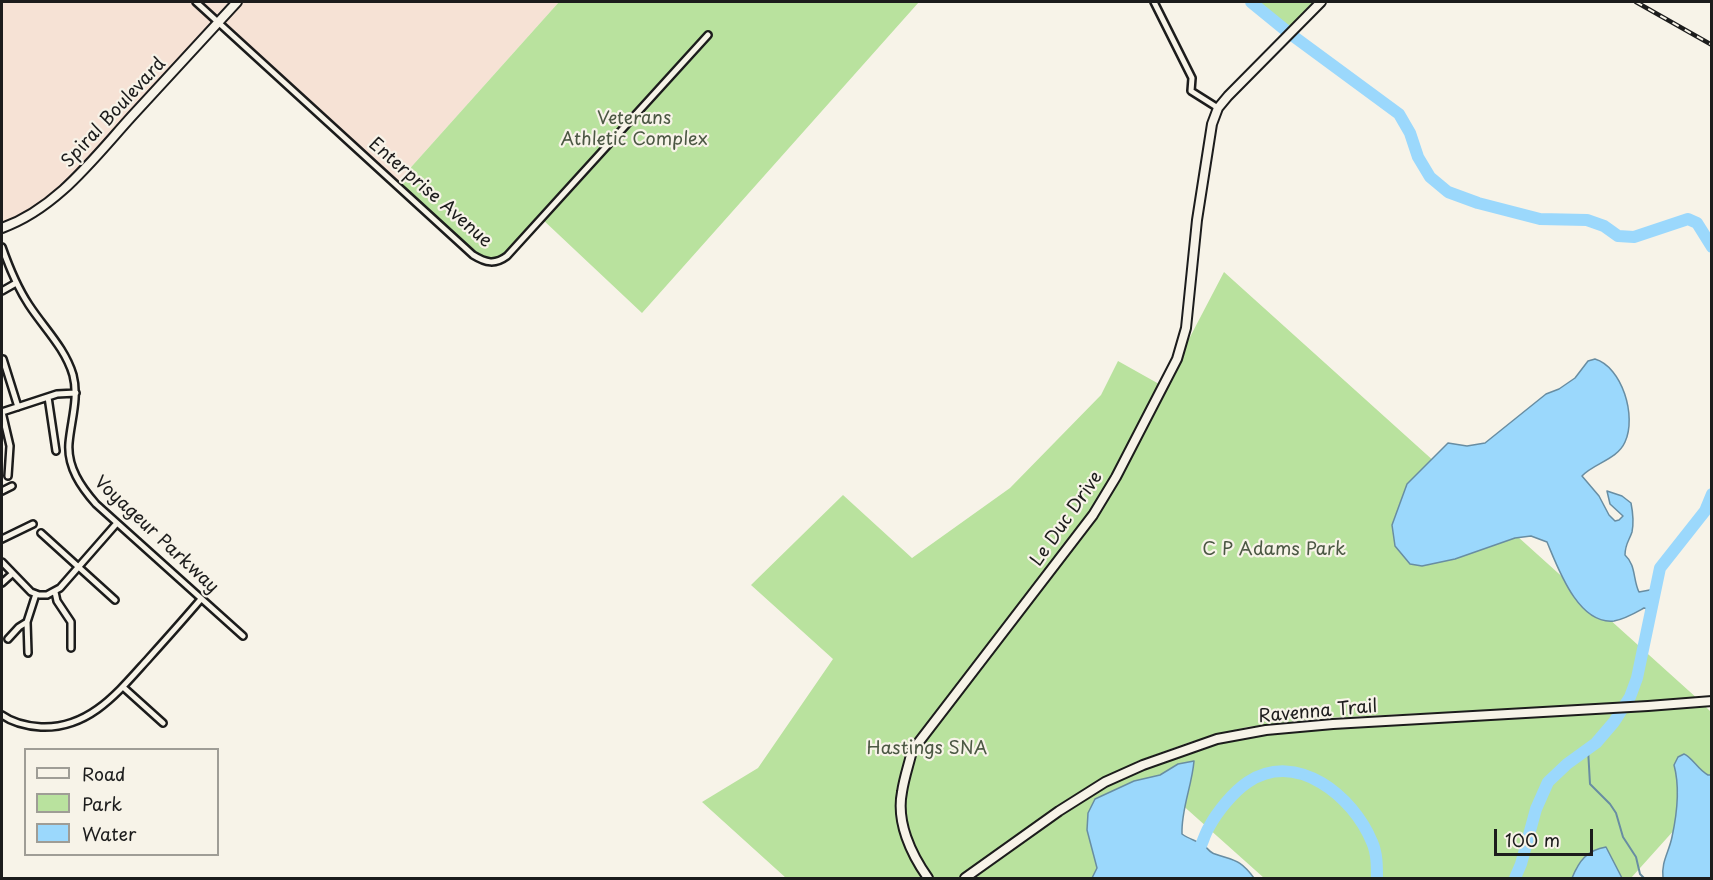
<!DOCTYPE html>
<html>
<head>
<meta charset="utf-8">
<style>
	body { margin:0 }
	#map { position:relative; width:1713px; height:880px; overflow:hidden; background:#f7f3e8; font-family:"Playpen Sans",sans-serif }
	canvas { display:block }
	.frame { position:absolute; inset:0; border:3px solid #1c1c1c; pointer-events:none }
	.legend { position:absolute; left:24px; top:748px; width:195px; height:108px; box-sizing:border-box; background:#f7f3e8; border:2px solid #9f9d96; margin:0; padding:8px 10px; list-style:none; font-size:18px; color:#1c1c1c }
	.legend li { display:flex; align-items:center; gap:12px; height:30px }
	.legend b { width:30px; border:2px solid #9f9d96 }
	.scale { position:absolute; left:1494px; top:829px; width:99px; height:27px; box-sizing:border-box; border:3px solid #1c1c1c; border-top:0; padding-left:8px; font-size:18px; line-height:21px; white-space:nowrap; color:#1c1c1c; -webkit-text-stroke:4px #f7f3e8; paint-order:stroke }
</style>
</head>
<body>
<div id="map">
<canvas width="1713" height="880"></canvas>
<div class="frame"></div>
<ul class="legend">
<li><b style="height:8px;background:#f7f3e8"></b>Road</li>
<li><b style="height:16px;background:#b9e29e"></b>Park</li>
<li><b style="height:16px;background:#9bd8fc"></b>Water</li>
</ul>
<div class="scale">100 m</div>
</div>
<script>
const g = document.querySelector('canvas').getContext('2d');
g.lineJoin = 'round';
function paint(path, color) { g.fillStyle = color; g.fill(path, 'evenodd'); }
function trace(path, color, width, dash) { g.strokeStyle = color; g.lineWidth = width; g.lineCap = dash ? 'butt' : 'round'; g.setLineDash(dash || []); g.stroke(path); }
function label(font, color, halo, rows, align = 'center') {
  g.font = font + ' "Playpen Sans",sans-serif'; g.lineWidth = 4.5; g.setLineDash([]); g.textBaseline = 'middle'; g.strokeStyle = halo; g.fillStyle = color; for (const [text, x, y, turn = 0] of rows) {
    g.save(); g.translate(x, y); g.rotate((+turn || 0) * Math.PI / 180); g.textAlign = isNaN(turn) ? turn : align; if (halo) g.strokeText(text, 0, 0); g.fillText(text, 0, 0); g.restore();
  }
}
paint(new Path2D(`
	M2 2H559L396 184 218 22 49 202 2 228Z`), '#f6e2d5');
paint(new Path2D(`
	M559 2H919L642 313 541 218 500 261H483L396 184Z
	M1251 2H1313L1286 30Z
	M1224 272 1699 700 1322 718 1247 727 1190 742 1135 762 1140 767 1222 741 1288 730 1706 707 1711 712V789L1631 878H1264L1170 794 1094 878H786L702 802 758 768 833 659 751 585 843 495 912 558 1010 488 1101 395 1118 361 1159 384 1122 461 1097 504 1033 598 1098 513Z`), '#b9e29e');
const water = new Path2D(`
	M1595 359C1622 367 1637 416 1625 442 1617 460 1594 463 1582 476L1599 496 1609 515 1615 521 1619 520 1623 516 1610 504 1607 491 1622 496 1631 503C1633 513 1634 522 1632 532 1629 541 1625 544 1625 555 1636 565 1633 580 1639 592L1655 589 1651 610 1644 608C1635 613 1625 619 1614 621 1578 625 1558 568 1547 542L1531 536 1515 538 1455 559 1422 566 1410 564 1395 546 1392 525 1407 484 1448 443 1467 446 1485 443 1546 394 1559 389 1575 378 1588 361Z
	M1684 754C1692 757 1698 770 1708 775H1711V878H1663C1661 862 1669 852 1672 837 1677 814 1680 787 1674 765L1678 757Z
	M1194 761C1192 786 1181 809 1182 834 1189 839 1197 841 1203 845 1208 848 1210 853 1215 854 1235 861 1240 859 1254 878H1092L1097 868 1087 830 1088 813 1095 799 1134 781 1160 775 1178 764Z
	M1606 847 1622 878H1572C1579 861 1587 850 1606 847Z`);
paint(water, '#9bd8fc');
trace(water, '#688da2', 1.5);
trace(new Path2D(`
	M1588 749 1590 784 1610 804 1616 813 1623 837 1636 857 1640 874 1644 878`), '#688da2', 2);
trace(new Path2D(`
	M1251 2 1289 33 1399 114 1410 133 1418 157 1430 177 1448 192 1478 203 1540 219 1587 220 1604 226 1618 236 1634 237 1688 219 1697 223 1712 247
	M1195 856C1202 848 1203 837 1209 827 1217 812 1233 792 1248 782 1297 750 1353 796 1372 842 1377 853 1377 866 1377 878
	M1515 878 1521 864 1536 809 1548 782 1567 764 1596 743 1614 722 1630 697 1637 678 1660 568 1705 511 1712 494`), '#9bd8fc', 12);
const street = new Path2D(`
	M196 2 473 255C486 263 495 265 507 256L708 35
	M1154 2 1192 78 1191 91 1218 108
	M2 247C9 267 17 287 29 305 44 328 65 348 73 375 79 398 71 420 69 443 67 467 81 487 96 504L243 636
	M2 291 16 283
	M3 359 18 407
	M48 397 56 451
	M2 412 57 394 76 393
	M2 412 10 446 8 476
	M2 491 12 486
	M41 533 115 600
	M2 539 33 524
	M2 562 31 592 39 595H47L60 588 117 523
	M2 583 12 574
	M55 592 57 601 71 622V648
	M8 639 19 627 27 622
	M28 653 27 622 36 594
	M123 687 163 723
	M2 715C13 723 27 726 41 727 90 729 119 691 149 658 167 638 184 619 201 599`);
const secondary = new Path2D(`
	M2 228C57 208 93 159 132 116 167 78 202 40 237 2
	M928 878C911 854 896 822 902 792 904 778 909 764 912 751L1093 515 1116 477 1177 359 1186 328 1197 220 1212 124 1218 108 1228 96 1321 2
	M965 878 1059 811 1105 782 1143 765 1217 739 1266 730 1333 724 1648 706 1712 701`);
trace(street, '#1c1c1c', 10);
trace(secondary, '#1c1c1c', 12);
trace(street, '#f7f3e8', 5);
trace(secondary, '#f7f3e8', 8);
const rail = new Path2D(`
	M1636 2 1712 45`);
trace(rail, '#1c1c1c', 4.5);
trace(rail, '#f7f3e8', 2, [7]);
label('18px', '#1c1c1c', '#f7f3e8', [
	["Spiral Boulevard",114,113,-47],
	["Enterprise Avenue",430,193,41],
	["Le Duc Drive",1067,519,-55],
	["Voyageur Parkway",156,535,43],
	["Ravenna Trail",1318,712,-5]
]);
label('18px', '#4b5743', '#f7f3e8', [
	["Veterans",634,119],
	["Athletic Complex",634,140],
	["C P Adams Park",1274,550],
	["Hastings SNA",927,749]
]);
</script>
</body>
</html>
